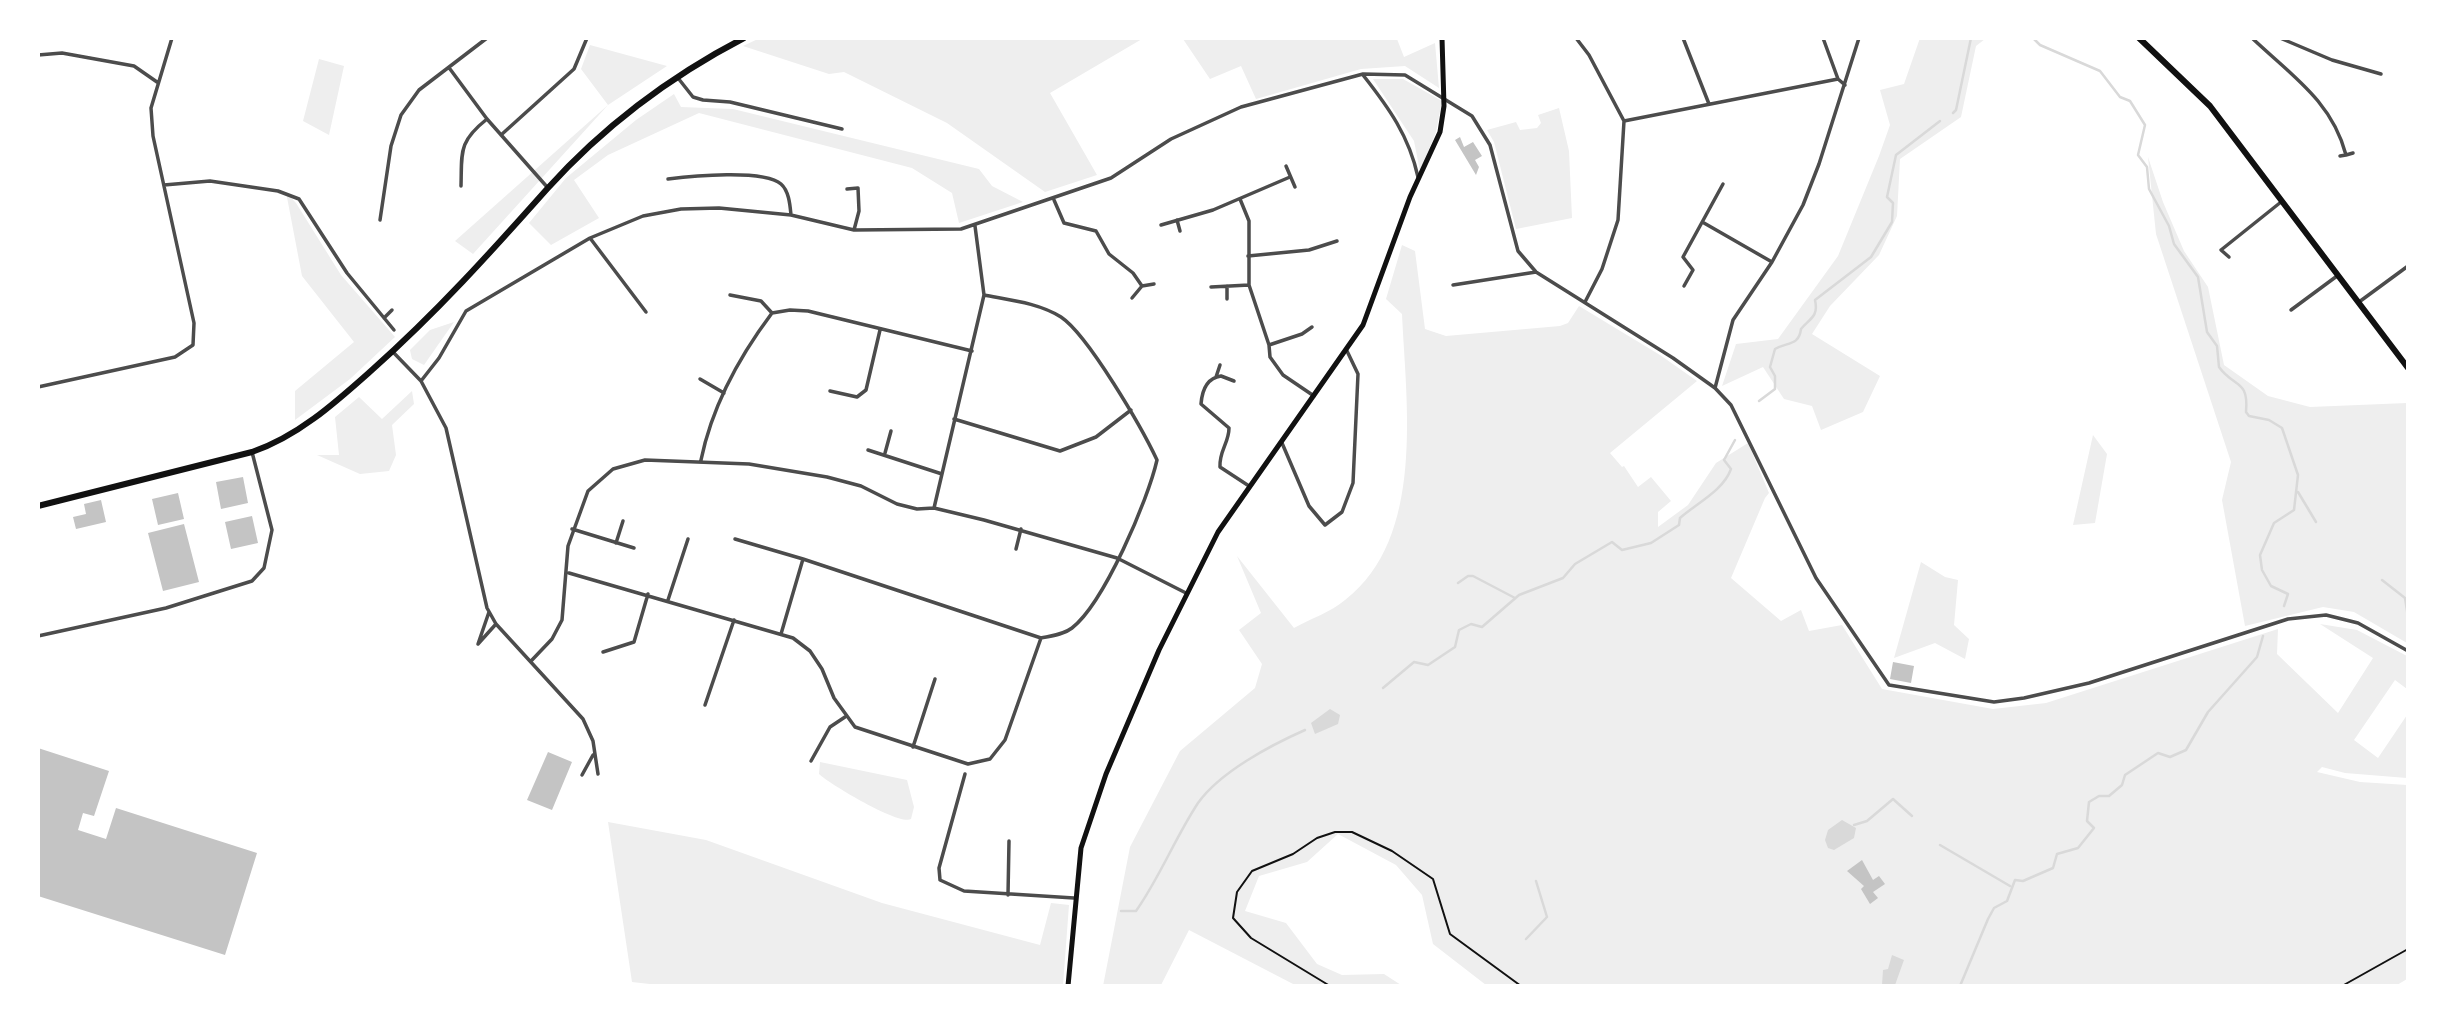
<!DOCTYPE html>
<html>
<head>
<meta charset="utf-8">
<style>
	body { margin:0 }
	#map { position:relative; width:2446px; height:1024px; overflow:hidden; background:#fff; font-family:Karla,sans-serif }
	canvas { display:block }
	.frame { position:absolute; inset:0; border:40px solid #fff; pointer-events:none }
</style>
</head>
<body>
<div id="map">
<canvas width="2446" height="1024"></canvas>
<div class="frame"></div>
</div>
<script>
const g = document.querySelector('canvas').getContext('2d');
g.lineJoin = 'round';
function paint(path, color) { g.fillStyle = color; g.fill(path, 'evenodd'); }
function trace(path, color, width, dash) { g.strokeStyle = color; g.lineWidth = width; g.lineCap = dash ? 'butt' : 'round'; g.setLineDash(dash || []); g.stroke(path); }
paint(new Path2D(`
	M760 38H1142V39L1050 93 1097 175 1045 192 947 123 844 72 829 74 743 46Z
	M1920 38 1985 39 1976 46 1961 117 1900 159 1897 216 1879 255 1830 306 1812 334 1880 376 1863 412 1821 430 1812 406 1784 399 1763 367 1722 386 1736 344 1778 339 1838 256 1879 156 1890 125 1880 90 1904 84Z
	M1183 39H1397L1404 57 1435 43 1439 88 1405 66 1361 69 1256 99 1241 66 1210 79Z
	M590 45 667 66 608 105 473 254 455 241 608 105 581 69Z
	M319 59 344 66 329 135 303 121Z
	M1373 79H1403L1442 101 1436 132 1420 171 1414 141Z
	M674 94 681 107 733 109 979 169 992 186 1023 202 959 223 952 193 912 168 699 113 608 155 574 180 599 218 551 245 529 223 566 178 636 120Z
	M1559 108 1569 151 1572 218 1516 229 1494 142 1487 130 1516 122 1520 130 1537 128 1541 123 1538 115Z
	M2148 157 2163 202 2184 251 2208 287 2224 365 2268 396 2310 407 2407 403V643L2354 612 2323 607 2245 626 2222 500 2231 462 2156 234Z
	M286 192 296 203 341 275 395 337 350 379 295 420V391L354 342 302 276Z
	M1402 245 1415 251 1425 329 1446 336 1560 326 1568 323 1579 306 1660 355 1697 381 1610 453 1622 467 1624 466 1638 487 1651 477 1671 501 1658 512V527L1688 505 1716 463 1748 443 1769 493 1765 498 1731 578 1781 621 1801 610 1809 631 1842 625 1882 689 1993 709 2046 703 2278 629 2277 654 2338 713 2373 658 2320 624 2357 630 2407 656V689L2395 680 2354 740 2378 758 2407 715V778L2345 773 2322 767 2317 772 2360 782 2407 785V979L2397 985H1486L1433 944 1422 895 1396 865 1338 834 1307 862 1259 876 1245 911 1286 923 1317 964 1342 975 1384 974 1401 985H1295L1189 930 1161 985 1103 986 1130 847 1180 751 1255 688 1262 664 1239 630 1261 613 1237 556 1294 628C1310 619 1331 612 1345 600 1426 538 1406 403 1402 314L1386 299Z
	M454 322 424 365 412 359 410 350 430 330Z
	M412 391 414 404 392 425 396 455 389 471 360 474 317 455H339L335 417 359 397 382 419Z
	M2093 435 2107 454 2095 523 2073 525Z
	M1921 562 1945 577 1958 580 1954 625 1969 639 1965 659 1935 643 1894 658Z
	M820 762 907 780 914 807 911 819C900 826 831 785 819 774Z
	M608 822 706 840 882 903 1040 945 1051 903 1069 905 1063 985 667 986 632 982Z`), '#eee');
paint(new Path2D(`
	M1330 709 1340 715 1338 724 1315 734 1311 723Z
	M1842 820 1856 828 1854 838 1834 850 1828 848 1825 840 1828 830Z
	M1892 955 1904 960 1895 985H1882L1883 970 1888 969Z`), '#d9d9d9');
trace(new Path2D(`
	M2033 38 2040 45 2100 71 2120 97 2130 101 2145 125 2138 155 2147 167 2149 189 2169 226 2174 244 2198 277 2207 332 2217 346 2219 367C2234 388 2249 379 2246 412L2249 416 2269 420 2282 428 2298 475 2294 510 2274 523 2260 555 2262 570 2271 586 2288 594 2284 606
	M1953 113 1956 110 1971 38
	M1759 401 1775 389V376L1770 367 1775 349C1787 342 1799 346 1801 329 1809 319 1819 317 1815 300L1871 257 1892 222 1893 203 1887 197 1896 155 1940 121
	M2298 492 2316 522
	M2382 580 2405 598 2408 617
	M1458 583 1468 576H1473L1515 598
	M1383 688 1414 662 1428 665 1455 647 1459 630 1471 624 1482 627 1519 595 1563 578 1575 564 1612 542 1622 550 1651 543 1679 525 1680 518C1697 503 1723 491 1731 469L1724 460 1735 440
	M1854 825 1867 821 1893 799 1912 816
	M1940 845 2010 886
	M1121 911H1136C1160 877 1175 838 1198 803 1220 772 1271 745 1305 730
	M1526 939 1547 917 1536 881
	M1960 986 1988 919 1994 908 2007 901 2015 880 2023 881 2053 868 2057 854 2078 848 2094 828 2087 821 2089 802 2099 796H2109L2122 785 2125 775 2158 753 2170 757 2186 750 2208 712 2257 657 2263 636`), '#d9d9d9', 2.5);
paint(new Path2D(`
	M1460 137 1464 147 1473 142 1482 156 1475 160 1479 167 1476 175 1455 140Z
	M243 477 248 503 221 509 216 482Z
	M178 493 184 519 158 525 152 499Z
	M101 500 106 522 76 529 73 517 86 514 84 504Z
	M252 516 258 543 231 549 225 522Z
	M184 524 199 582 163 591 148 533Z
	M1893 662 1914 666 1911 683 1890 679Z
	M38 748 109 771 94 816 83 813 78 830 106 839 116 808 257 853 225 955 38 896Z
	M548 752 572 762 552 810 527 800Z
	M1862 860 1873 880 1879 876 1885 884 1873 892 1878 898 1870 904 1861 889 1864 886 1847 871Z`), '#c4c4c4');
trace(new Path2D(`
	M1330 986 1251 938 1233 918 1237 892 1252 871 1293 854 1317 838 1335 832H1352L1392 851 1433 879 1450 934 1521 986
	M2342 986 2408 949`), '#111', 2);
trace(new Path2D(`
	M1576 38 1589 55 1624 121 1618 220 1602 269 1585 302
	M1683 38 1709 104
	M1823 38 1838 79 1845 85
	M2252 38C2291 75 2332 101 2346 155L2340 156
	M2280 38 2332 60 2381 74
	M38 55 62 53 134 66 157 82
	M450 69 487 119 548 188
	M1363 75C1389 108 1409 136 1418 177
	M678 78 693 97 703 100 730 102 842 129
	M1624 121 1838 79
	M501 135 574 69 587 38
	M2346 155 2353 153
	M1286 166 1295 187
	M668 179C691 176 764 169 781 184 789 191 790 205 791 215
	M164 185 210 181 278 191 299 199 347 273 394 330
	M461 186C462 152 458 142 487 119
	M847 189 858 188 859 211 854 230
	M1240 199 1249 221V285L1269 345 1270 357 1283 375 1314 396
	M1054 200 1064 223 1096 231 1109 254 1133 273 1142 286 1132 298
	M380 220 391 146 401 115 419 90 487 38
	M1177 220 1180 231
	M1704 223 1772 262
	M1161 225 1213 210 1290 177
	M590 238 646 312
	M1248 256 1309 250 1337 241
	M2229 257 2221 250 2281 202
	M1453 285 1536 272
	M1142 286 1154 284
	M1227 286V299
	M1684 286 1693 270 1683 257 1723 184
	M1211 287 1249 285
	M730 295 761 301 772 313
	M2359 302 2408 266
	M2291 310 2337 276
	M384 318 392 310
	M1269 345 1302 334 1312 327
	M393 352 421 381 446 428 487 608 496 624 583 719 593 741 598 774
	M1216 377 1220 365
	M700 379 724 393
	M421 381 439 358 466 311 590 238 643 216 681 209 719 208 791 215 854 230 961 229 1111 178 1171 139 1241 107 1363 74 1405 75 1472 116 1490 145 1518 251 1536 272 1673 358 1715 388 1731 405 1816 578 1889 685 1994 702 2024 698 2089 683 2288 619 2326 615 2358 623 2408 651
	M1234 381 1221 376C1207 378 1202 391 1201 404L1229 428C1229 443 1219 451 1220 467L1249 486
	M38 387 175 357 193 345 194 323 153 136 151 108 172 38
	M1715 388 1733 320 1772 262 1803 205 1819 164 1859 38
	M830 391 857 397 866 390 880 330
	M954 419 1060 451 1096 437 1131 410
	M1282 443 1309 506 1325 525 1342 512 1353 483 1358 374 1347 351
	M868 450 942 474
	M885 453 891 431
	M701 460C712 406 739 357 772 313L790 310 808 311 972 351
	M934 508 984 295 975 226
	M572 529 634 548
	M735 539 803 559
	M616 543 623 521
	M1016 549 1021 529
	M569 573 793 638 810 651 822 669 834 698 855 727 968 764 990 759 1005 740 1041 638
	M668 600 688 539
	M489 612 478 644 496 624
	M781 634 803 559 1041 638C1051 636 1063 635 1072 628 1104 603 1148 500 1157 460 1142 428 1088 335 1061 317 1039 303 1010 300 984 295
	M38 636 166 608 252 581 264 568 272 530 252 452
	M603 652 634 642 648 594
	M532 660 552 639 562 620 568 546 588 491 613 469 645 460 749 464 827 477 861 486 897 504 917 509 934 508 984 520 1117 558 1186 593
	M705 705 734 620
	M913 747 935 679
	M811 761 830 727 845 717
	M965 774 939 868 940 880 964 891 1074 898
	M582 775 593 755
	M1008 895 1009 841`), '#4c4c4c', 3.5);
trace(new Path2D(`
	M1068 986 1081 848 1106 774 1159 650 1218 532 1363 325 1410 197 1440 132 1444 106 1442 38`), '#111', 5);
trace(new Path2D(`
	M2139 38 2210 106 2408 368
	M38 506 252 452C299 436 337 401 373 369 436 313 491 252 547 189 602 128 671 76 744 38`), '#111', 6);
</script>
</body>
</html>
